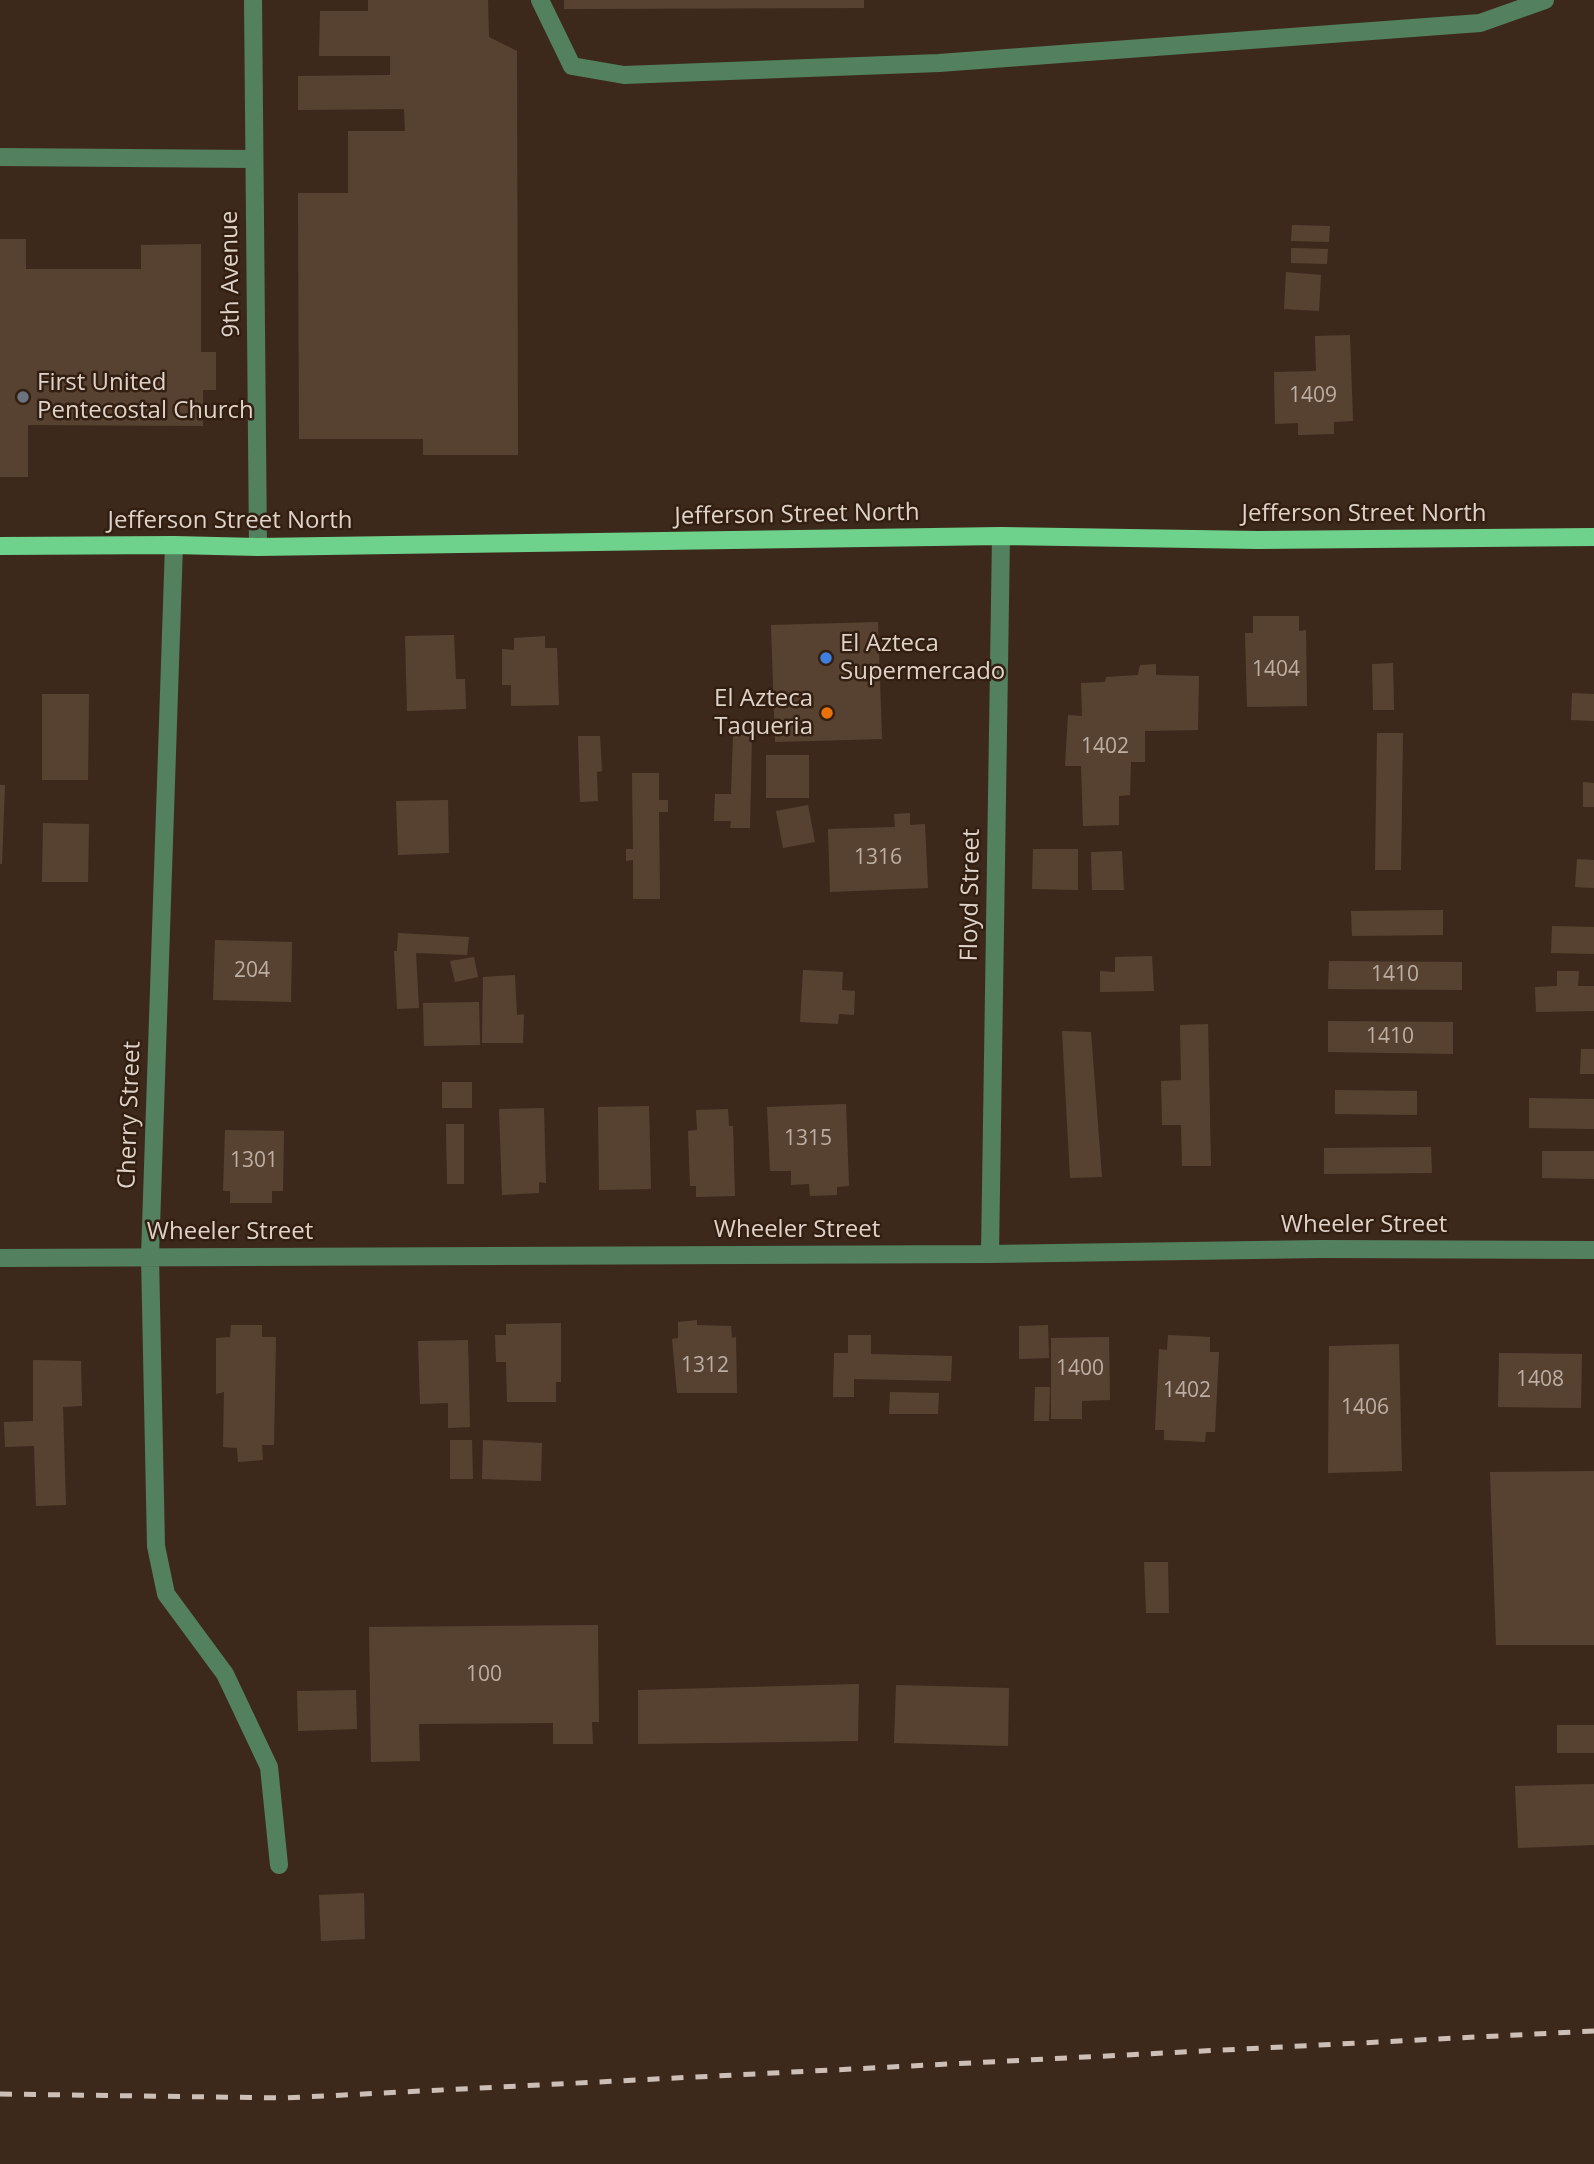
<!DOCTYPE html>
<html>
<head>
<meta charset="utf-8">
<style>
	body { margin:0 }
	canvas { display:block; background:#3d291b }
</style>
</head>
<body>
<canvas width="1594" height="2164"></canvas>
<script>
const g = document.querySelector('canvas').getContext('2d');
g.lineJoin = 'round';
function paint(path, color) { g.fillStyle = color; g.fill(path, 'evenodd'); }
function trace(path, color, width, dash) { g.strokeStyle = color; g.lineWidth = width; g.lineCap = dash ? 'butt' : 'round'; g.setLineDash(dash || []); g.stroke(path); }
function label(font, color, halo, rows, align = 'center') {
  g.font = font + ' "Open Sans",sans-serif'; g.lineWidth = 5; g.setLineDash([]); g.textBaseline = 'middle'; g.strokeStyle = halo; g.fillStyle = color; for (const [text, x, y, turn = 0] of rows) {
    g.save(); g.translate(x, y); g.rotate((+turn || 0) * Math.PI / 180); g.textAlign = isNaN(turn) ? turn : align; if (halo) g.strokeText(text, 0, 0); g.fillText(text, 0, 0); g.restore();
  }
}
paint(new Path2D(`
	M368 0H488L489 37 517 51 518 455H423V439H299L298 193H348V131H405L404 109 298 110V76L390 75V56H319L320 11H368Z
	M564 0H864V8L564 9Z
	M1292 225 1330 226 1329 242 1291 241Z
	M0 239H26V269H141V245L201 244V352H216V390H203V426L28 425V477H0Z
	M1291 248 1328 249 1327 264 1291 263Z
	M1286 272 1321 275 1319 311 1284 309Z
	M1350 335 1353 421 1334 422V434L1298 435V423L1275 424 1274 372 1316 371 1315 336Z
	M1253 616H1299V631L1306 630 1307 706 1247 707 1245 633H1253Z
	M878 622 882 739 775 742 771 625Z
	M454 635 456 679H465L466 709 407 711 405 636Z
	M545 636V648H557L559 705 511 706V685H502V649L514 650V638Z
	M1393 663 1394 710H1373L1372 664Z
	M1156 664V675L1199 676 1198 730 1145 731V762H1131L1130 795 1119 796V825L1083 826 1081 766H1065L1068 715 1082 716 1081 683 1105 682 1106 677 1138 675 1140 665Z
	M1572 693 1594 694V721L1571 720Z
	M42 694H89L88 780H42Z
	M1377 733H1403L1401 870H1375Z
	M733 735H752L750 828H730L731 821H714L715 794H731Z
	M578 736H600L602 771 597 772 598 801 580 802Z
	M766 755H809V798H766Z
	M632 773H659V800H668V812H659L660 899H633V860L626 861V849H633Z
	M1583 782 1594 783V807H1583Z
	M0 785H5L2 864H0Z
	M448 800 449 853 398 855 396 801Z
	M808 805 815 842 783 848 776 811Z
	M910 813V825L925 824 928 888 830 892 828 829 895 827 894 814Z
	M43 823 89 824 88 882H42Z
	M1033 849H1078V890L1032 889Z
	M1122 851 1124 890H1092L1091 852Z
	M1577 859 1594 860V888L1575 887Z
	M1443 910V935L1352 936 1351 911Z
	M1552 926 1594 927V954L1551 953Z
	M398 933 469 937 467 955 416 953 419 1008 397 1009 394 951H397Z
	M215 940 292 942 291 1002 213 1000Z
	M1152 956 1154 991 1100 992V971L1115 972V957Z
	M474 957 478 977 455 982 450 961Z
	M1329 961 1462 962V990L1328 989Z
	M803 970 843 972 842 990 855 991 854 1015 839 1014 838 1024 800 1022Z
	M1557 971H1579L1578 986H1594V1011L1536 1012 1535 987 1557 986Z
	M515 975 517 1015 524 1014 523 1043H482L483 977Z
	M479 1002 480 1045 424 1046 423 1003Z
	M1328 1021 1453 1022V1054L1328 1052Z
	M1208 1024 1211 1166H1182L1181 1125H1162L1161 1081 1181 1080 1180 1025Z
	M1062 1031 1091 1032 1102 1177 1070 1178Z
	M1581 1049H1594V1074H1580Z
	M442 1082H472V1108H442Z
	M1335 1090 1417 1091V1115L1335 1114Z
	M1529 1098 1594 1099V1129L1529 1128Z
	M846 1104 849 1186 837 1187V1195L810 1196 809 1184 791 1185V1171H770L767 1107Z
	M649 1106 651 1189 599 1190 598 1107Z
	M544 1108 546 1183 539 1182V1193L502 1195 499 1109Z
	M728 1109 729 1126H733L735 1196 696 1197V1186H690L688 1131 697 1130 696 1110Z
	M446 1124H464V1184H447Z
	M225 1130 284 1131 283 1191H272V1203H230V1191H223Z
	M1431 1147 1432 1173 1324 1174V1148Z
	M1542 1151H1594V1179L1542 1178Z
	M697 1320V1325L731 1326 732 1338 736 1337 737 1393H677L672 1339 678 1338V1322Z
	M561 1323V1382H556V1402H507L506 1362H496L495 1335H506V1324Z
	M231 1325H262V1337H276L274 1445H262L263 1460 238 1462 237 1448 223 1447 224 1392 216 1394V1338L230 1337Z
	M1048 1325 1049 1358 1019 1359V1326Z
	M848 1335H871V1354L952 1356 951 1381 854 1379V1397H833L834 1353H848Z
	M1168 1335 1210 1337V1352H1219L1215 1432H1206L1205 1442 1164 1440V1430H1155L1159 1349 1167 1350Z
	M1109 1337 1110 1400 1082 1401V1419H1051V1338Z
	M468 1340 470 1427 448 1428V1403L420 1404 418 1341Z
	M1399 1344 1402 1471 1328 1473 1329 1346Z
	M1499 1353 1582 1354 1581 1408 1498 1407Z
	M33 1360 81 1361 82 1406 63 1407 66 1505 36 1506 34 1446 5 1447 4 1422 33 1421Z
	M1035 1387H1050L1049 1421H1034Z
	M890 1392 939 1393 938 1414H889Z
	M450 1440H472L473 1479H450Z
	M483 1440 542 1443 541 1481 482 1479Z
	M1594 1471V1645H1496L1490 1472Z
	M1144 1562H1168L1169 1613H1146Z
	M598 1625 599 1722H592L593 1744H553V1723L419 1724 420 1761 371 1762 369 1627Z
	M859 1684 858 1741 638 1744V1690Z
	M896 1685 1009 1688 1008 1746 894 1743Z
	M356 1690 357 1729 298 1731 297 1691Z
	M1557 1725H1594V1753H1557Z
	M1594 1784V1845L1518 1848 1515 1786Z
	M364 1893 365 1939 321 1941 319 1895Z`), '#574232');
trace(new Path2D(`
	M253 0 258 547
	M540 0 572 66 624 75 939 63 1480 23 1545 0
	M0 157 254 159
	M174 545 150 1256 156 1546 166 1594 225 1674 269 1767 279 1865
	M990 1254 1001 536
	M0 1258 990 1254 1321 1249 1594 1250`), '#53805f', 18);
trace(new Path2D(`
	M0 546 174 545 258 547 1001 536 1258 540 1594 537`), '#6fd28c', 18);
trace(new Path2D(`
	M0 2094 285 2098 1594 2031`), '#cdbfb6', 5, [12, 12]);
for (const [x, y, r, color] of [
	[23,397,7,"#6b7280"],
	[826,658,7,"#3f7fe0"],
	[827,713,7,"#e8710a"]
]) { const dot = new Path2D(); dot.arc(x, y, r, 0, 2 * Math.PI); g.fillStyle = color; g.fill(dot); trace(dot, '#331f11', 2.5); }
label('21px', '#bdaea3', null, [
	["1409",1313,396],
	["1404",1276,670],
	["1402",1105,747],
	["1316",878,858],
	["204",252,971],
	["1410",1395,975],
	["1410",1390,1037],
	["1315",808,1139],
	["1301",254,1161],
	["1312",705,1366],
	["1400",1080,1369],
	["1408",1540,1380],
	["1402",1187,1391],
	["1406",1365,1408],
	["100",484,1675]
]);
label('24px', '#dfd2c9', '#331f11', [
	["9th Avenue",231,274,-91],
	["Jefferson Street North",1364,514],
	["Jefferson Street North",797,515,-1],
	["Jefferson Street North",230,521],
	["Floyd Street",971,895,-89],
	["Cherry Street",130,1115,-88],
	["Wheeler Street",1364,1225],
	["Wheeler Street",797,1230],
	["Wheeler Street",230,1232]
]);
label('24px', '#dfd2c9', '#331f11', [
	["First United",37,383],
	["Pentecostal Church",37,411],
	["El Azteca",840,644],
	["Supermercado",840,672],
	["El Azteca",813,699,"right"],
	["Taqueria",813,727,"right"]
], 'left');
</script>
</body>
</html>
